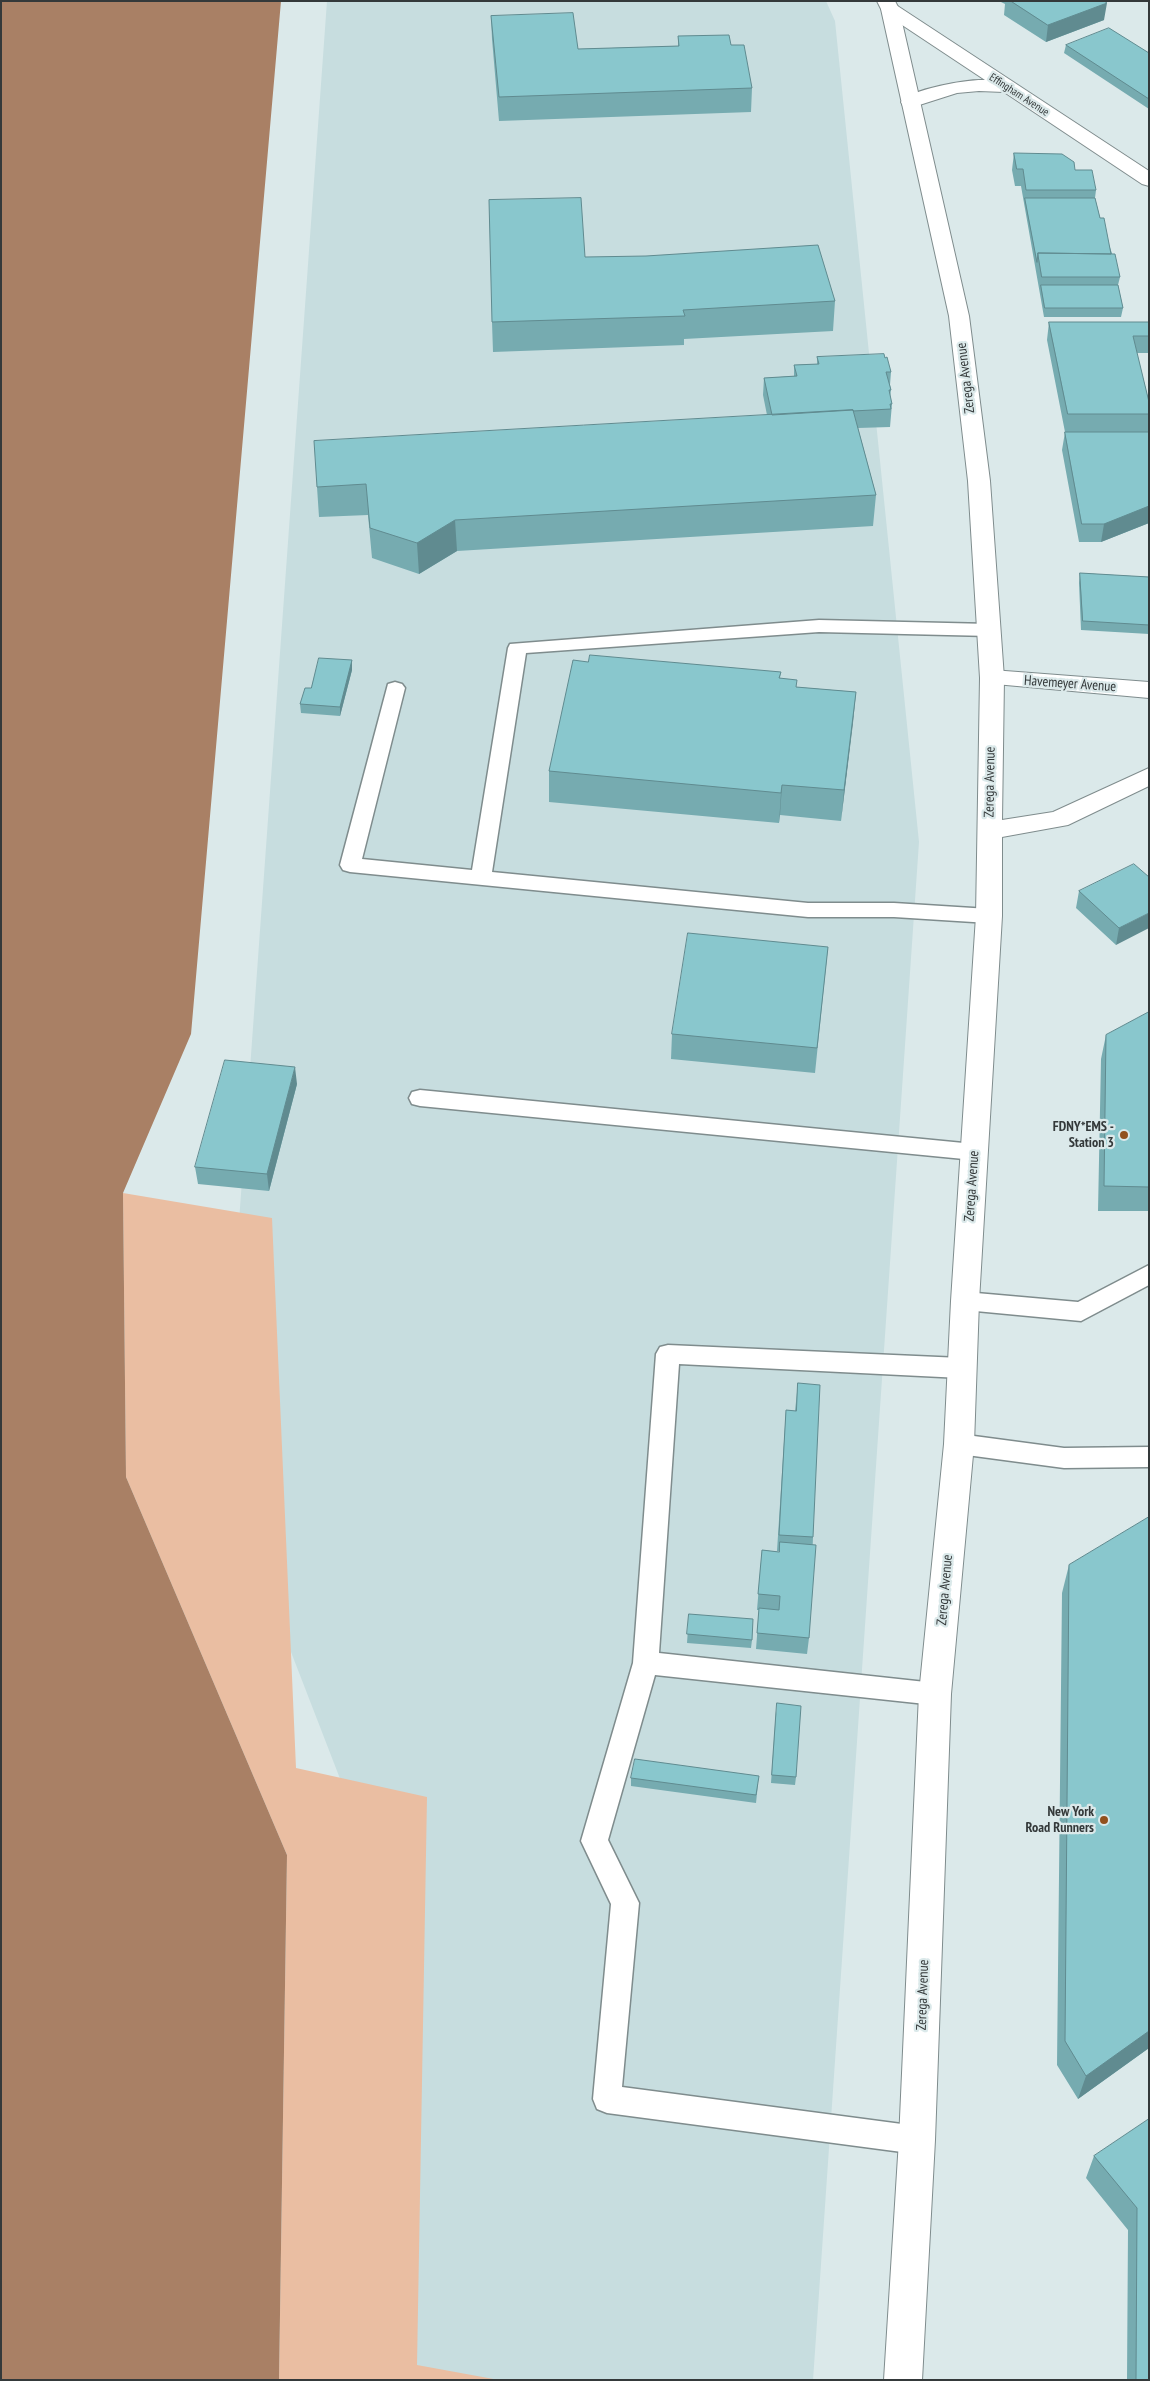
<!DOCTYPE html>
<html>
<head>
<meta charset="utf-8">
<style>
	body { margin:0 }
	#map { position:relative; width:1150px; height:2381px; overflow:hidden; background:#dbe9ea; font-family:"PT Sans Narrow",sans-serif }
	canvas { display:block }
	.frame { position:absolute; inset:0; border:2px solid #34393a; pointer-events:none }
</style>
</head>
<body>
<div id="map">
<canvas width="1150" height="2381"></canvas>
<div class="frame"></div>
</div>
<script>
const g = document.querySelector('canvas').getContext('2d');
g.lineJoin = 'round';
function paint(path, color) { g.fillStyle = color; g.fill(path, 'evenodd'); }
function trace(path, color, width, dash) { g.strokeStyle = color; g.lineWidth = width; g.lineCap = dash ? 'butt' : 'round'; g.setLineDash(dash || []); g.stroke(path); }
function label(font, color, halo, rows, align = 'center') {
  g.font = font + ' "PT Sans Narrow",sans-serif'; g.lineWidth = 4.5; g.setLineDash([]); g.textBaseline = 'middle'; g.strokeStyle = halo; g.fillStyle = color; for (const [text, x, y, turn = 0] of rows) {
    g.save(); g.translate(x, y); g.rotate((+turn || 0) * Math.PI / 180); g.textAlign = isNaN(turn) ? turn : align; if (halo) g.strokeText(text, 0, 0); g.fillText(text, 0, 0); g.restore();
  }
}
paint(new Path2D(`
	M327 1H826L835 21 919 842 813 2380H336L356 1820 221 1471Z`), '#c7dddf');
paint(new Path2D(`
	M123 1193 272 1218 296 1768 427 1797 417 2365 499 2380H279L287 1855 126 1477Z`), '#eabea2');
paint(new Path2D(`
	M1 1H281L191 1034 123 1193 126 1477 287 1855 279 2380H1Z`), '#a98065');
const lane = new Path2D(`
	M819 620 990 624 997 626 999 630 997 634 990 636 819 632 526 653 492 872 808 903H894L989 909 996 911 999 916 996 921 989 923 894 917H808L350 872 343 870 340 865 388 684 395 682 402 684 405 688 362 859 472 870 508 648 510 644Z
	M420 1090 974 1144 982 1146 985 1152 982 1158 974 1160 420 1106 412 1104 409 1098 412 1092Z
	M1149 1265V1285L1081 1321 965 1310 957 1307 953 1301 957 1295 965 1292 1078 1302Z
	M668 1345 961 1358 969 1361 973 1368 969 1375 961 1378 679 1364 659 1653 935 1683 944 1686 948 1694 944 1702 935 1705 655 1675 608 1840 639 1903 622 2087 917 2126 927 2130 931 2140 927 2150 917 2154 607 2113 597 2109 593 2099 611 1904 581 1841 633 1663 656 1354 660 1347Z
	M959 1434 1064 1448 1149 1447V1467L1064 1468 959 1454 950 1451 947 1444 950 1437Z`);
const street = new Path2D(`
	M890 4 896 5 1149 171V186L1142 184 1004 92 979 91 957 93 910 108 903 106 901 102C910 89 968 79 985 80L884 13 881 9 884 5Z
	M992 670 1149 682V698L984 683 980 678 984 673Z`);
const secondary = new Path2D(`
	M877 1H895L899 9 969 316 990 481 1004 678 1002 820 1053 812 1149 768V786L1068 825 1002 837V916L979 1301 974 1444 951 1694 935 2140 922 2380H884L899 2140 919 1694 944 1444 951 1301 976 916 980 678 968 481 949 316 881 9Z`);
trace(lane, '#7f8c8d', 3);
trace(street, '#7f8c8d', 2);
trace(secondary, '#7f8c8d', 2);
paint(lane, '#fff');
paint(street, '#fff');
paint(secondary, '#fff');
paint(new Path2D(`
	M999 1H1104V20L1046 42 1004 15 1005 4Z
	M491 16 578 49 678 46V36L731 45 752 88 751 112 499 121 492 39Z
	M1066 45 1149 53V109L1064 53Z
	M1014 153 1075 170 1096 190 1095 198 1100 218 1120 277 1118 285 1123 308 1121 317H1044L1021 186H1015L1012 170Z
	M585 257 835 301 833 331 684 339V345L493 352 492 322Z
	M1049 322H1149V353H1137L1149 402 1148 432H1065L1047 340Z
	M817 357 885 358 891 372 890 385 891 390 890 397 892 404 890 427 858 428 876 495 873 526 457 551 419 574 372 558 368 515 319 517 317 487 767 415 763 395 764 378 794 376V365L817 364Z
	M1065 432H1149V523L1101 542H1079L1062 450Z
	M1080 573 1149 577V634L1081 630 1079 583Z
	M352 660V670L340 716 301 713 300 704Z
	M588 662 781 672 780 678 796 687 856 692 841 821 780 815 779 823 549 802V771Z
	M1149 877 1116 945 1076 908 1079 891Z
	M828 947 815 1073 671 1059 672 1034Z
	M1149 1012V1211H1098L1101 1059 1106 1035Z
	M297 1084 269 1191 198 1184 195 1167Z
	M798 1383 813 1537 809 1638 807 1654 756 1649 759 1610H757L762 1550 779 1552V1551H777L786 1410 795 1411Z
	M1149 1517V2048L1078 2099 1057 2065 1062 1593 1069 1565Z
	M689 1614 752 1640 751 1648 687 1643Z
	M776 1711 796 1777 795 1785 771 1783Z
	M631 1778 758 1784 756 1803 631 1786Z
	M1149 2119V2380H1127L1128 2230 1086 2178 1094 2156Z`), '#76abb0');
paint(new Path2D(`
	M1107 3 1104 20 1046 42 1048 25Z
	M1149 506V523L1101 542 1104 524Z
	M455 520 457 551 419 574 417 543Z
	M352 660V670L340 716V707Z
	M856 692 853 723 841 821 844 790Z
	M782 785 780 815 779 823 781 793Z
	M1149 913V928L1116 945 1119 928Z
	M295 1067 297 1084 269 1191 267 1174Z
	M1149 2031V2048L1078 2099 1086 2076Z`), '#608b90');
const building = new Path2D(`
	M1011 1H1104L1107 3 1048 25Z
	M573 13 578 49 679 46 678 36 729 35 731 45H744L752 88 499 97 491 16Z
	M1109 28 1149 53V99L1066 45Z
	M1014 153 1062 154 1074 162 1075 170H1092L1096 190H1026L1023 169H1017Z
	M581 198 585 257 646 256 818 245 835 301 683 310 685 316 492 322 489 200Z
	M1025 198H1095L1100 218H1104L1111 254 1038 253 1037 262Z
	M1038 253 1115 254 1120 277H1042Z
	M1041 285H1118L1123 308H1045Z
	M1049 322H1149V336H1133L1149 402V414H1068Z
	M884 354 885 358 887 357 891 372H886L891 390H889L892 404H890L891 409 853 411V410L772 415 764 378 797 376 794 365 819 364 817 357Z
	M853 410 876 495 455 520 417 543 370 528 366 484 317 487 314 441Z
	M1065 432H1149V506L1104 524H1082Z
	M1080 573 1149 577V625L1083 621Z
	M590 655 781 672 779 678 797 680 796 687 856 692 844 790 782 785 781 793 549 771 573 660 588 662Z
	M319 658 352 660 340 707 300 704 305 688H311Z
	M1134 864 1149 877V913L1119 928 1079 891Z
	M688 933 828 947 817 1048 672 1034Z
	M1149 1012V1187L1104 1186 1106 1035Z
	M225 1060 295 1067 267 1174 195 1167Z
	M798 1383 820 1385 813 1537 779 1535 786 1410 796 1411Z
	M1149 1517V2031L1086 2076 1065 2041 1069 1565Z
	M780 1542 816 1545 809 1638 757 1633 759 1608 779 1610 780 1596 758 1594 762 1550 779 1552Z
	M689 1614 753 1619 752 1640 687 1634Z
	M777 1703 801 1706 796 1777 772 1775Z
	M635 1759 759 1776 756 1795 631 1778Z
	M1149 2119V2380H1136L1137 2208 1094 2156Z`);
paint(building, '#89c7cd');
trace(building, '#608b90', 1);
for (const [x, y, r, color] of [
	[1124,1135,5,"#92511e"],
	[1104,1820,5,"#92511e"]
]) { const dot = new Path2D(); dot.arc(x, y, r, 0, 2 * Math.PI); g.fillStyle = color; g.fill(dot); trace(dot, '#dbe9ea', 2); }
label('11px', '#34393a', '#dbe9ea', [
	["Effingham Avenue",1019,95,33]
]);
label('14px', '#34393a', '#dbe9ea', [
	["Zerega Avenue",966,378,-97],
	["Havemeyer Avenue",1070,684,4],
	["Zerega Avenue",990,782,-89],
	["Zerega Avenue",972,1186,-86],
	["Zerega Avenue",945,1590,-85],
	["Zerega Avenue",923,1995,-88]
]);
label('bold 14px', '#34393a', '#dbe9ea', [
	["FDNY*EMS -",1114,1127],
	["Station 3",1114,1143],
	["New York",1094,1812],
	["Road Runners",1094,1828]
], 'right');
</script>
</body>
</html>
